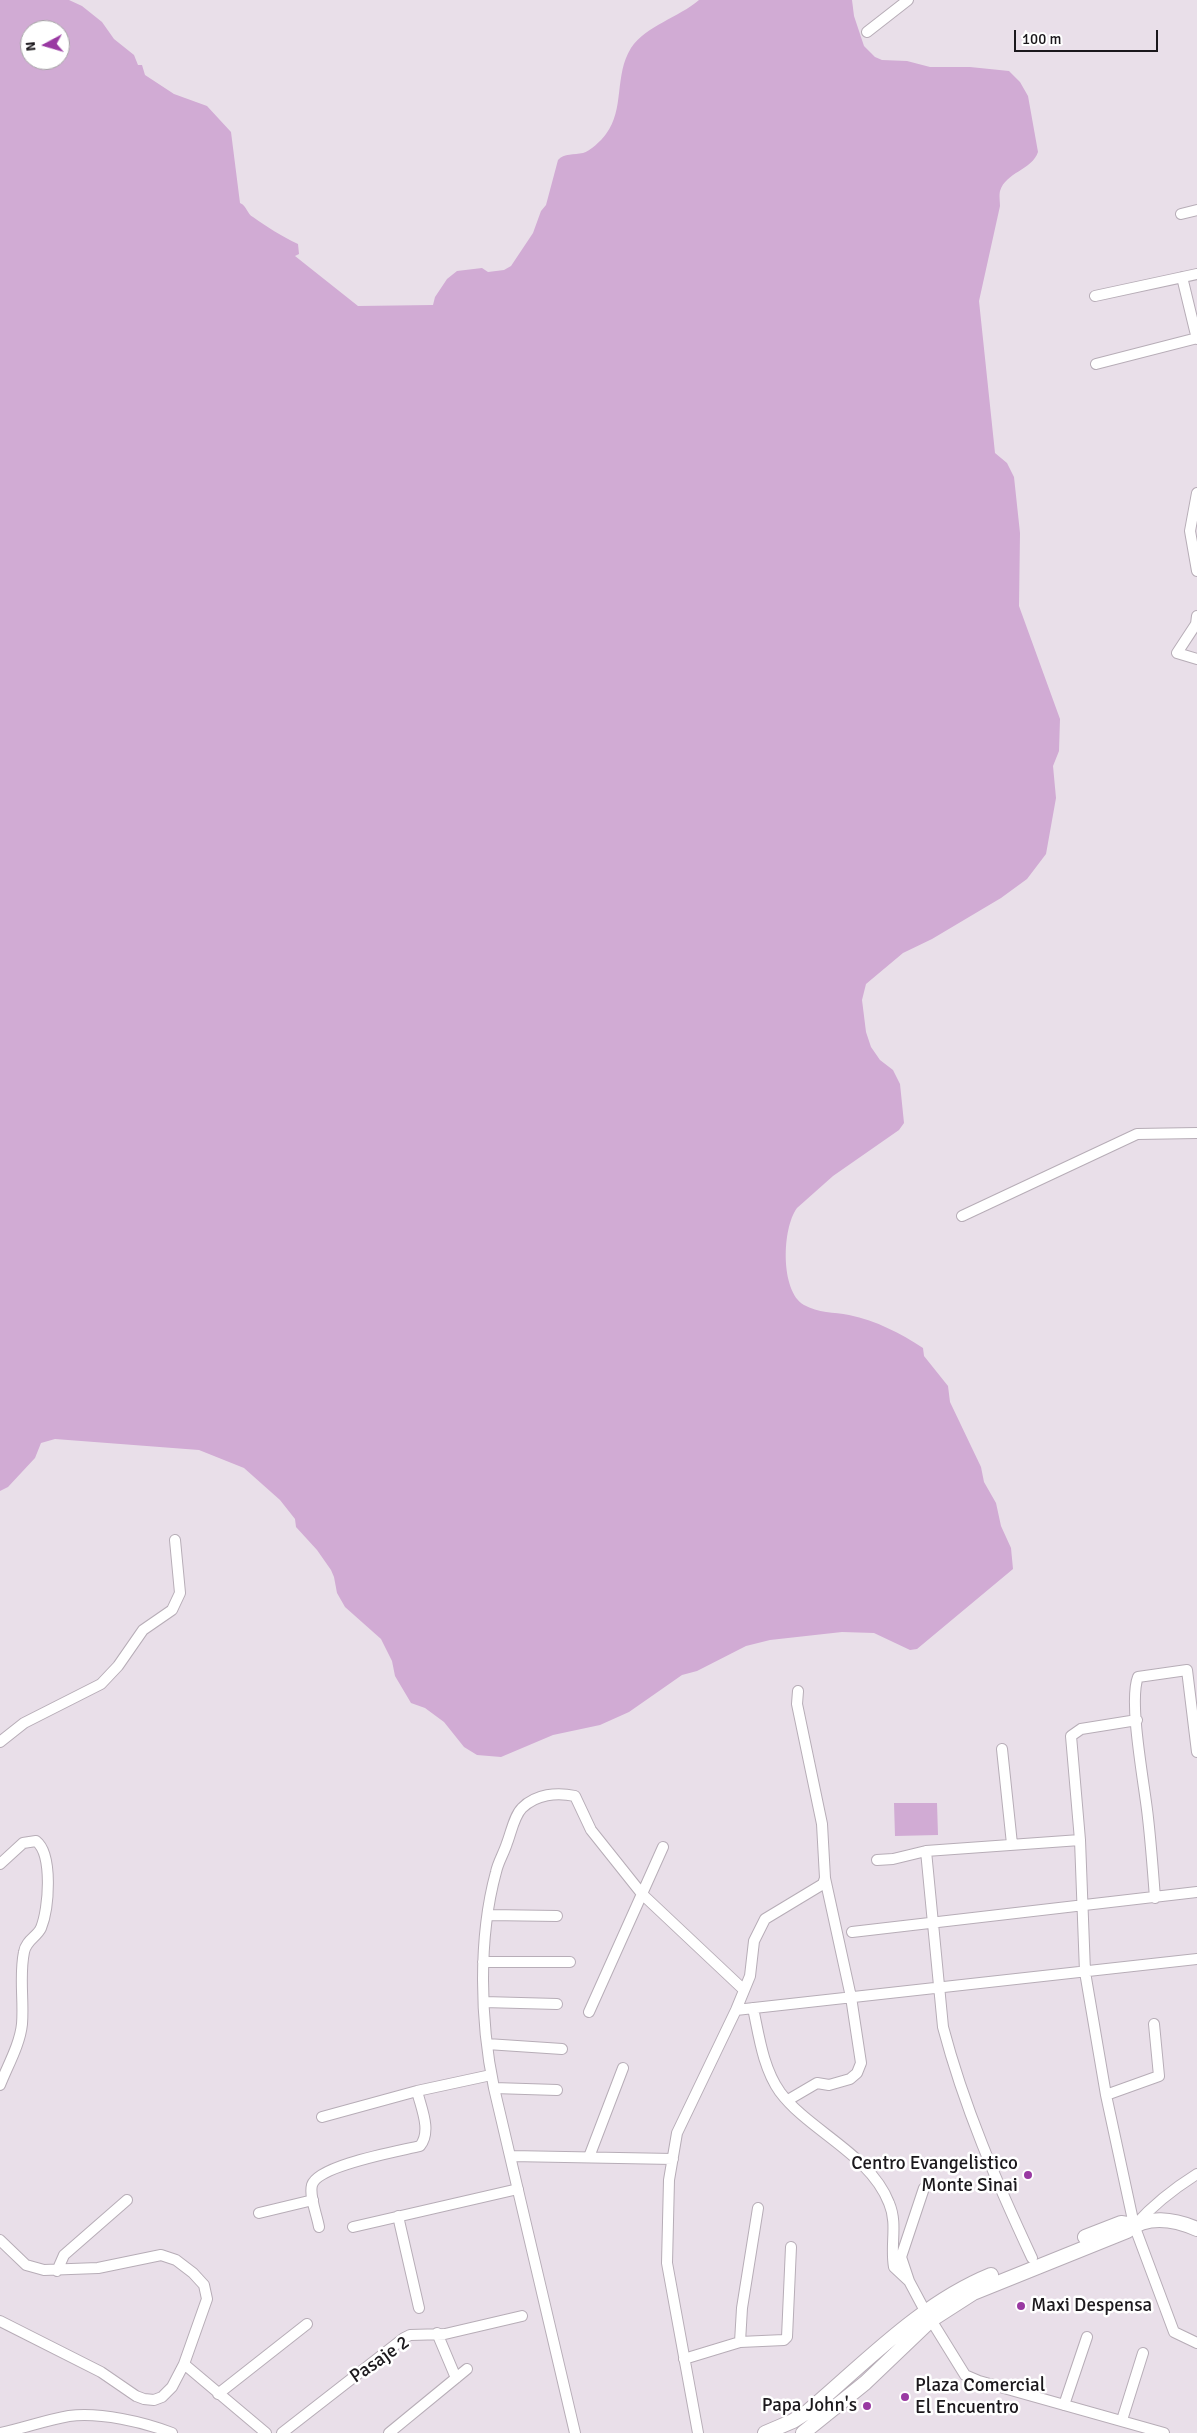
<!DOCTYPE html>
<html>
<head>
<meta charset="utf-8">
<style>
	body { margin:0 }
	#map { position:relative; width:1197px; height:2433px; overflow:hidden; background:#e9dfe9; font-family:Signika,sans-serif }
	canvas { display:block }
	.north { position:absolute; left:20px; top:20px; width:50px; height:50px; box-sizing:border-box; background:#fff; border:1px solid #a4a3a4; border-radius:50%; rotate:264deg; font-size:14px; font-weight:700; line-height:20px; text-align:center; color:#1b181c }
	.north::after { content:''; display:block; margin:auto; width:18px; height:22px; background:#9939a2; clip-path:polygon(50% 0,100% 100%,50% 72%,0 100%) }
	.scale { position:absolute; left:1014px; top:30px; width:144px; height:22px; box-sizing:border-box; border:2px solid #1b181c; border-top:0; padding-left:6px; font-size:15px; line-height:18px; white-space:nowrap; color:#1b181c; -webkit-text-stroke:4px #fff; paint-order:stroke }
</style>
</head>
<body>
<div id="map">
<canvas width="1197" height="2433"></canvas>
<div class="north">N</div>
<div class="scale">100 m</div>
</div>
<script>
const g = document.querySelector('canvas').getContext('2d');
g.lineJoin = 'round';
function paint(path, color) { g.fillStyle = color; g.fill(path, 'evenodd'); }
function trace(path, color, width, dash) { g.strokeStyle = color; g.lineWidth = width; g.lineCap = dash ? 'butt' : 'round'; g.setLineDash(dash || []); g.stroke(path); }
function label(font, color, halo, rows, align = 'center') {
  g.font = font + ' Signika,sans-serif'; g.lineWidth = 5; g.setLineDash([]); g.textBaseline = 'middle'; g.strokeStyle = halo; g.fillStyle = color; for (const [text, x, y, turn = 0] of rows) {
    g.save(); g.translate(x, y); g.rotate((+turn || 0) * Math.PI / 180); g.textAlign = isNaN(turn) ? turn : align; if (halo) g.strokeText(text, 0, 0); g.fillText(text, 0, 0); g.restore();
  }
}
paint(new Path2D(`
	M0 0H69L82 6 102 22 114 39 134 55 138 65H142L145 75 174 94 207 106 231 132 240 203C247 206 247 214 253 217 267 227 281 236 298 244L299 254 295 256 358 306 433 305 435 297 447 279 457 271 482 268 488 272 504 270 511 266 533 233 541 211 546 205 558 160C564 153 574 155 583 153 590 151 601 141 606 134 625 109 614 75 631 48 647 25 678 18 699 0H852L854 16 864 46 875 57 882 60 907 61 930 67H970L1009 71 1020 82 1028 96 1038 152C1032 170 1006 172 1000 191 999 195 1000 202 1000 206L979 301 995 453 1007 463 1014 477 1020 533 1019 606 1060 719 1059 751 1053 766 1056 798 1046 854 1027 879 1001 898 932 939 903 953 866 984 862 1000 866 1032 871 1047 880 1060 893 1070 900 1084 904 1123 899 1130 833 1176 797 1208C782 1228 780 1291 804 1305 818 1313 834 1312 849 1315 877 1321 900 1333 923 1348L924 1356 948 1386 950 1402 981 1467 984 1482 996 1503 1001 1526 1011 1548 1013 1569 917 1649 910 1650 874 1633 842 1632 770 1640 746 1646 697 1671 682 1675 629 1712 600 1725 553 1735 501 1757 477 1755 464 1747 444 1722 425 1708 411 1703 395 1676 392 1661 381 1639 345 1607 337 1593 334 1577 331 1570 317 1550 296 1527 295 1519 280 1500 244 1468 199 1450 55 1439 41 1443 35 1458 8 1487 0 1491ZM30 30H60V60H30Z
	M894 1803H937L938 1835 895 1836Z`), '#d1abd4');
const street = new Path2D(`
	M867 32 908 0
	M1181 214 1197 210
	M1182 277 1197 339
	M1095 296 1197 274
	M1096 364 1197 338
	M1197 493 1190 531 1197 571
	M1197 616 1196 624 1177 653 1197 659
	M962 1216 1137 1134 1197 1133
	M1137 1720 1081 1729 1071 1736 1080 1840 1085 1972 1106 2095 1134 2225 1174 2332 1197 2343
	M0 1742 24 1723 101 1684 118 1666 143 1630 172 1610 180 1593 175 1540
	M1002 1749 1012 1844
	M926 1851 943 2027C964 2107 997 2183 1032 2258
	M877 1860 893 1859 926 1851 1080 1840
	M0 1864 23 1843 36 1841C53 1854 49 1908 41 1928 37 1937 26 1940 24 1952 19 1976 24 2000 22 2024 20 2044 8 2065 0 2085
	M1155 1898C1153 1871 1151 1844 1148 1818 1145 1787 1128 1702 1138 1677L1187 1670 1197 1752
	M489 1915 557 1916
	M852 1932 1197 1892
	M483 1962H570
	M484 2002 557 2004
	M753 2008C759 2036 763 2068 780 2092 809 2131 870 2154 889 2203 898 2224 890 2245 894 2267L909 2281
	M736 2010 1197 1959
	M589 2012 663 1847
	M487 2044 562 2049
	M494 2088 557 2090
	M1106 2095 1159 2076 1154 2024
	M788 2100 817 2083 829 2085 850 2079 857 2073 861 2063 851 1997 825 1878 822 1824 797 1704 798 1691
	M322 2117 417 2091 491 2075
	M511 2156 673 2159
	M589 2157 623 2068
	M924 2188 901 2257 909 2281 925 2311
	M259 2213 313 2200
	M398 2216 419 2308
	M1135 2225C1154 2204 1173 2189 1197 2174
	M319 2227C317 2215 309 2196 312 2185 318 2165 400 2151 420 2146 432 2131 421 2108 417 2091
	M353 2227 518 2189
	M0 2240 26 2265 44 2270 98 2268 161 2255 176 2260 193 2273 204 2285 207 2299 184 2364 172 2387 162 2397 154 2400 144 2399 136 2396 101 2372 0 2321
	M57 2271 64 2255 127 2200
	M931 2320 965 2375 979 2381 1164 2433
	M437 2333 456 2378
	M740 2342 742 2308 758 2208
	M684 2359 740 2342 784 2340 787 2337 791 2247
	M184 2364 266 2433
	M218 2394 307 2324
	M1064 2405 1087 2337
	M1122 2420 1143 2353
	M1 2433C24 2428 46 2420 69 2416 100 2412 144 2422 172 2433
	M282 2433 404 2338 410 2335 445 2334 522 2316
	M389 2433 467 2369
	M575 2433 494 2088C480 2021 478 1938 496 1872 498 1862 504 1853 507 1843 511 1833 514 1816 522 1808 536 1794 557 1792 575 1796L591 1830 642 1894 744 1990
	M698 2433 667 2263 669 2180 677 2133 736 2010 750 1976 754 1941 765 1919 823 1884 825 1878`);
const secondary = new Path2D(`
	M1085 2237 1121 2223 1134 2225
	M765 2433 793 2421 807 2412C865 2363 920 2304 991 2275
	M803 2433 865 2383 931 2320 973 2293 1127 2231C1147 2215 1174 2219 1197 2229`);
trace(street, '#b7adb7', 12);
trace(secondary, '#b7adb7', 16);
trace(street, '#fff', 10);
trace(secondary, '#fff', 14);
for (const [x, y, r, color] of [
	[1028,2175,5,"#9939a2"],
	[1021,2306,5,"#9939a2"],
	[905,2397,5,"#9939a2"],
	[867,2406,5,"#9939a2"]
]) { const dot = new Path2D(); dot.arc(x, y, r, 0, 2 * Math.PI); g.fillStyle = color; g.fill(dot); trace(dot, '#fff', 2); }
label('19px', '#1b181c', '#fff', [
	["Centro Evangelistico",1018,2164],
	["Monte Sinai",1018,2186],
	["Maxi Despensa",1031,2306,"left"],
	["Plaza Comercial",915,2386,"left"],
	["El Encuentro",915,2408,"left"],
	["Papa John's",857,2406]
], 'right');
label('19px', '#1b181c', '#fff', [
	["Pasaje 2",380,2360,-35]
]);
</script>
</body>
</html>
